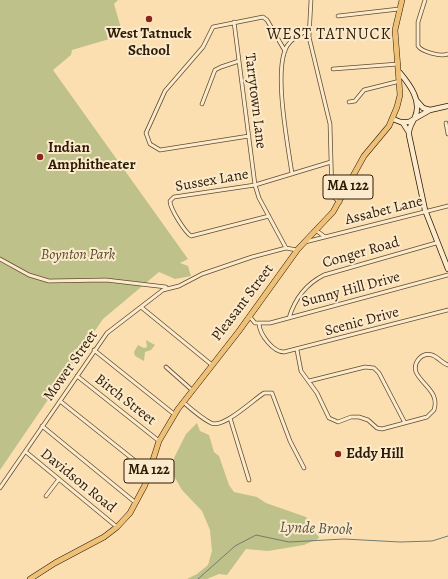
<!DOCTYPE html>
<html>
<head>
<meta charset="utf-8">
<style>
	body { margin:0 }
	canvas { display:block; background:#fbdfb1 }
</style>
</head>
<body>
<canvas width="448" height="579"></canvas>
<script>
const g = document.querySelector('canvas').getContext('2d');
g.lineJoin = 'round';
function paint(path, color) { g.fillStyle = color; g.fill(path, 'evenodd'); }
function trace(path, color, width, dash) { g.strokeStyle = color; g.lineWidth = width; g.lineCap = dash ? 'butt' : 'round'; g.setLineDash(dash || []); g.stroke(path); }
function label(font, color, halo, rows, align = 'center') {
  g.font = font + ' Alegreya,serif'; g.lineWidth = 4; g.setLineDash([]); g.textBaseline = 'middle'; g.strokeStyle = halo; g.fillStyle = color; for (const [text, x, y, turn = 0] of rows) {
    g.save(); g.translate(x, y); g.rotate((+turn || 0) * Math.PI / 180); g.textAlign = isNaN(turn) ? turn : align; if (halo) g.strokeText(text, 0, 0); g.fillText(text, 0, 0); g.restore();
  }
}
paint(new Path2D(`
	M0 0H118L114 4 123 35 72 50 71 55 53 70 188 259 180 263 188 266 191 276 175 279 159 272 103 319 0 470Z
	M146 340 155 345 151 350 145 352 144 361 135 356 134 352 138 345 144 348 147 347Z
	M197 423 200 431 209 435 214 452 219 456 229 485 234 492 257 497 266 503 306 517 319 537 318 539 304 545 268 551 246 549 227 575 219 574 207 579H187L197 574 208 565 212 551 210 530 202 511 182 490 174 476V458L186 434Z`), '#bfc18b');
trace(new Path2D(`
	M198 579 235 546 256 535 289 542 344 539 400 542 432 541 448 536`), '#727c6d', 1);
const street = new Path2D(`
	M311 0 309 37 330 124 332 196 340 202
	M425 0 418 22V46C422 52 441 57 448 54
	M338 16 399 9
	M234 22 255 185 259 198 286 248
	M333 69 398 64
	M349 102 355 101 364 90 400 81
	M202 104 215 70 221 67 239 61
	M446 123 448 134
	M249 136 160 150 150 144 146 133 165 91 203 47 213 27 263 17 267 20 285 51
	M292 174C288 145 273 70 287 46 292 38 300 34 309 30
	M269 216 191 236C185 232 170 209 170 201L174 197 255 185 331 162
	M317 231 325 237
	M305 242 448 206
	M0 259 29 275 49 281 106 280 166 287
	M141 307 212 365
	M250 317 255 323H270L448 275
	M289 318C295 298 306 284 324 275L436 243
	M259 324C260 335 273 352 284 352L448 310
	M94 350 174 414
	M297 350 301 371 317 393 329 418 338 422 351 417H359L368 420 377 428 382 429 427 417 434 410C440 392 421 384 416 372 413 362 422 352 432 355 438 357 442 363 448 365
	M166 367 192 390
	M77 376 159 441
	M309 381 365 367 374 368 379 373 405 423
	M60 401 149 472
	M183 402C191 409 201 418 211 423 223 429 253 400 264 393H272L290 441 304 468
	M230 418 249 480
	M42 426 136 503
	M26 452 117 527
	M0 488 107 333 163 290 179 286 202 274 252 257 286 248 297 250
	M46 496 59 479`);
const secondary = new Path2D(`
	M400 73C410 85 422 101 415 117 412 124 408 128 409 135L425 210 448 269
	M417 101 423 108 430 110
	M393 119 403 123 408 131
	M401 122H409L430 110 448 106`);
const primary = new Path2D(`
	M30 579 55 563 104 537 117 527 130 513 145 485 159 441 178 409 239 331 298 249 333 212 364 156 389 126 397 107 400 95 395 30 402 0`);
trace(street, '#614c30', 4.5);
trace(secondary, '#2e1b05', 6);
trace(primary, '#2e1b05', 6);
trace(street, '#fceacc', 3);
trace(secondary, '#fceacc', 4.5);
trace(primary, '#eec078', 5);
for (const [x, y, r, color] of [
	[149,19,4,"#8f2418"],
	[40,157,4,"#8f2418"],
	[338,454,4,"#8f2418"]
]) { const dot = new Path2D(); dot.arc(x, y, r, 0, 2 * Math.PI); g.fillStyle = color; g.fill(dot); trace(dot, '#fceacc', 1.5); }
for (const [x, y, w] of [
	[348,187,50],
	[149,471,50]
]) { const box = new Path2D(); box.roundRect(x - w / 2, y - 12, w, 24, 3); g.fillStyle = '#fceacc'; g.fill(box); trace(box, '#2e1b05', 1); }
label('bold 14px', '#2e1b05', null, [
	["MA 122",348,187],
	["MA 122",149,471]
]);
label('bold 15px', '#2e1b05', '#fceacc', [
	["West Tatnuck",149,34,"center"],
	["School",149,51,"center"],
	["Indian",48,148],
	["Amphitheater",48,165],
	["Eddy Hill",346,454]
], 'left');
label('15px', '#2e1b05', '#fceacc', [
	["Tarrytown Lane",255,101,83],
	["Sussex Lane",212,181,-10],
	["Assabet Lane",384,211,-14],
	["Conger Road",361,253,-16],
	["Sunny Hill Drive",351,290,-15],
	["Pleasant Street",243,303,-53],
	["Scenic Drive",362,322,-15],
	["Mower Street",71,366,-55],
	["Birch Street",125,400,38],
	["Davidson Road",78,481,39]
]);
label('italic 15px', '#5a4d2d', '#fceacc', [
	["Boynton Park",78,255]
]);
g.letterSpacing = '1px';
label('16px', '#2e1b05', '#fceacc', [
	["WEST TATNUCK",329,35]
]);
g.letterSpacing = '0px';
label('italic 16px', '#565342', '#fceacc', [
	["Lynde Brook",316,529,2]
]);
</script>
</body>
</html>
